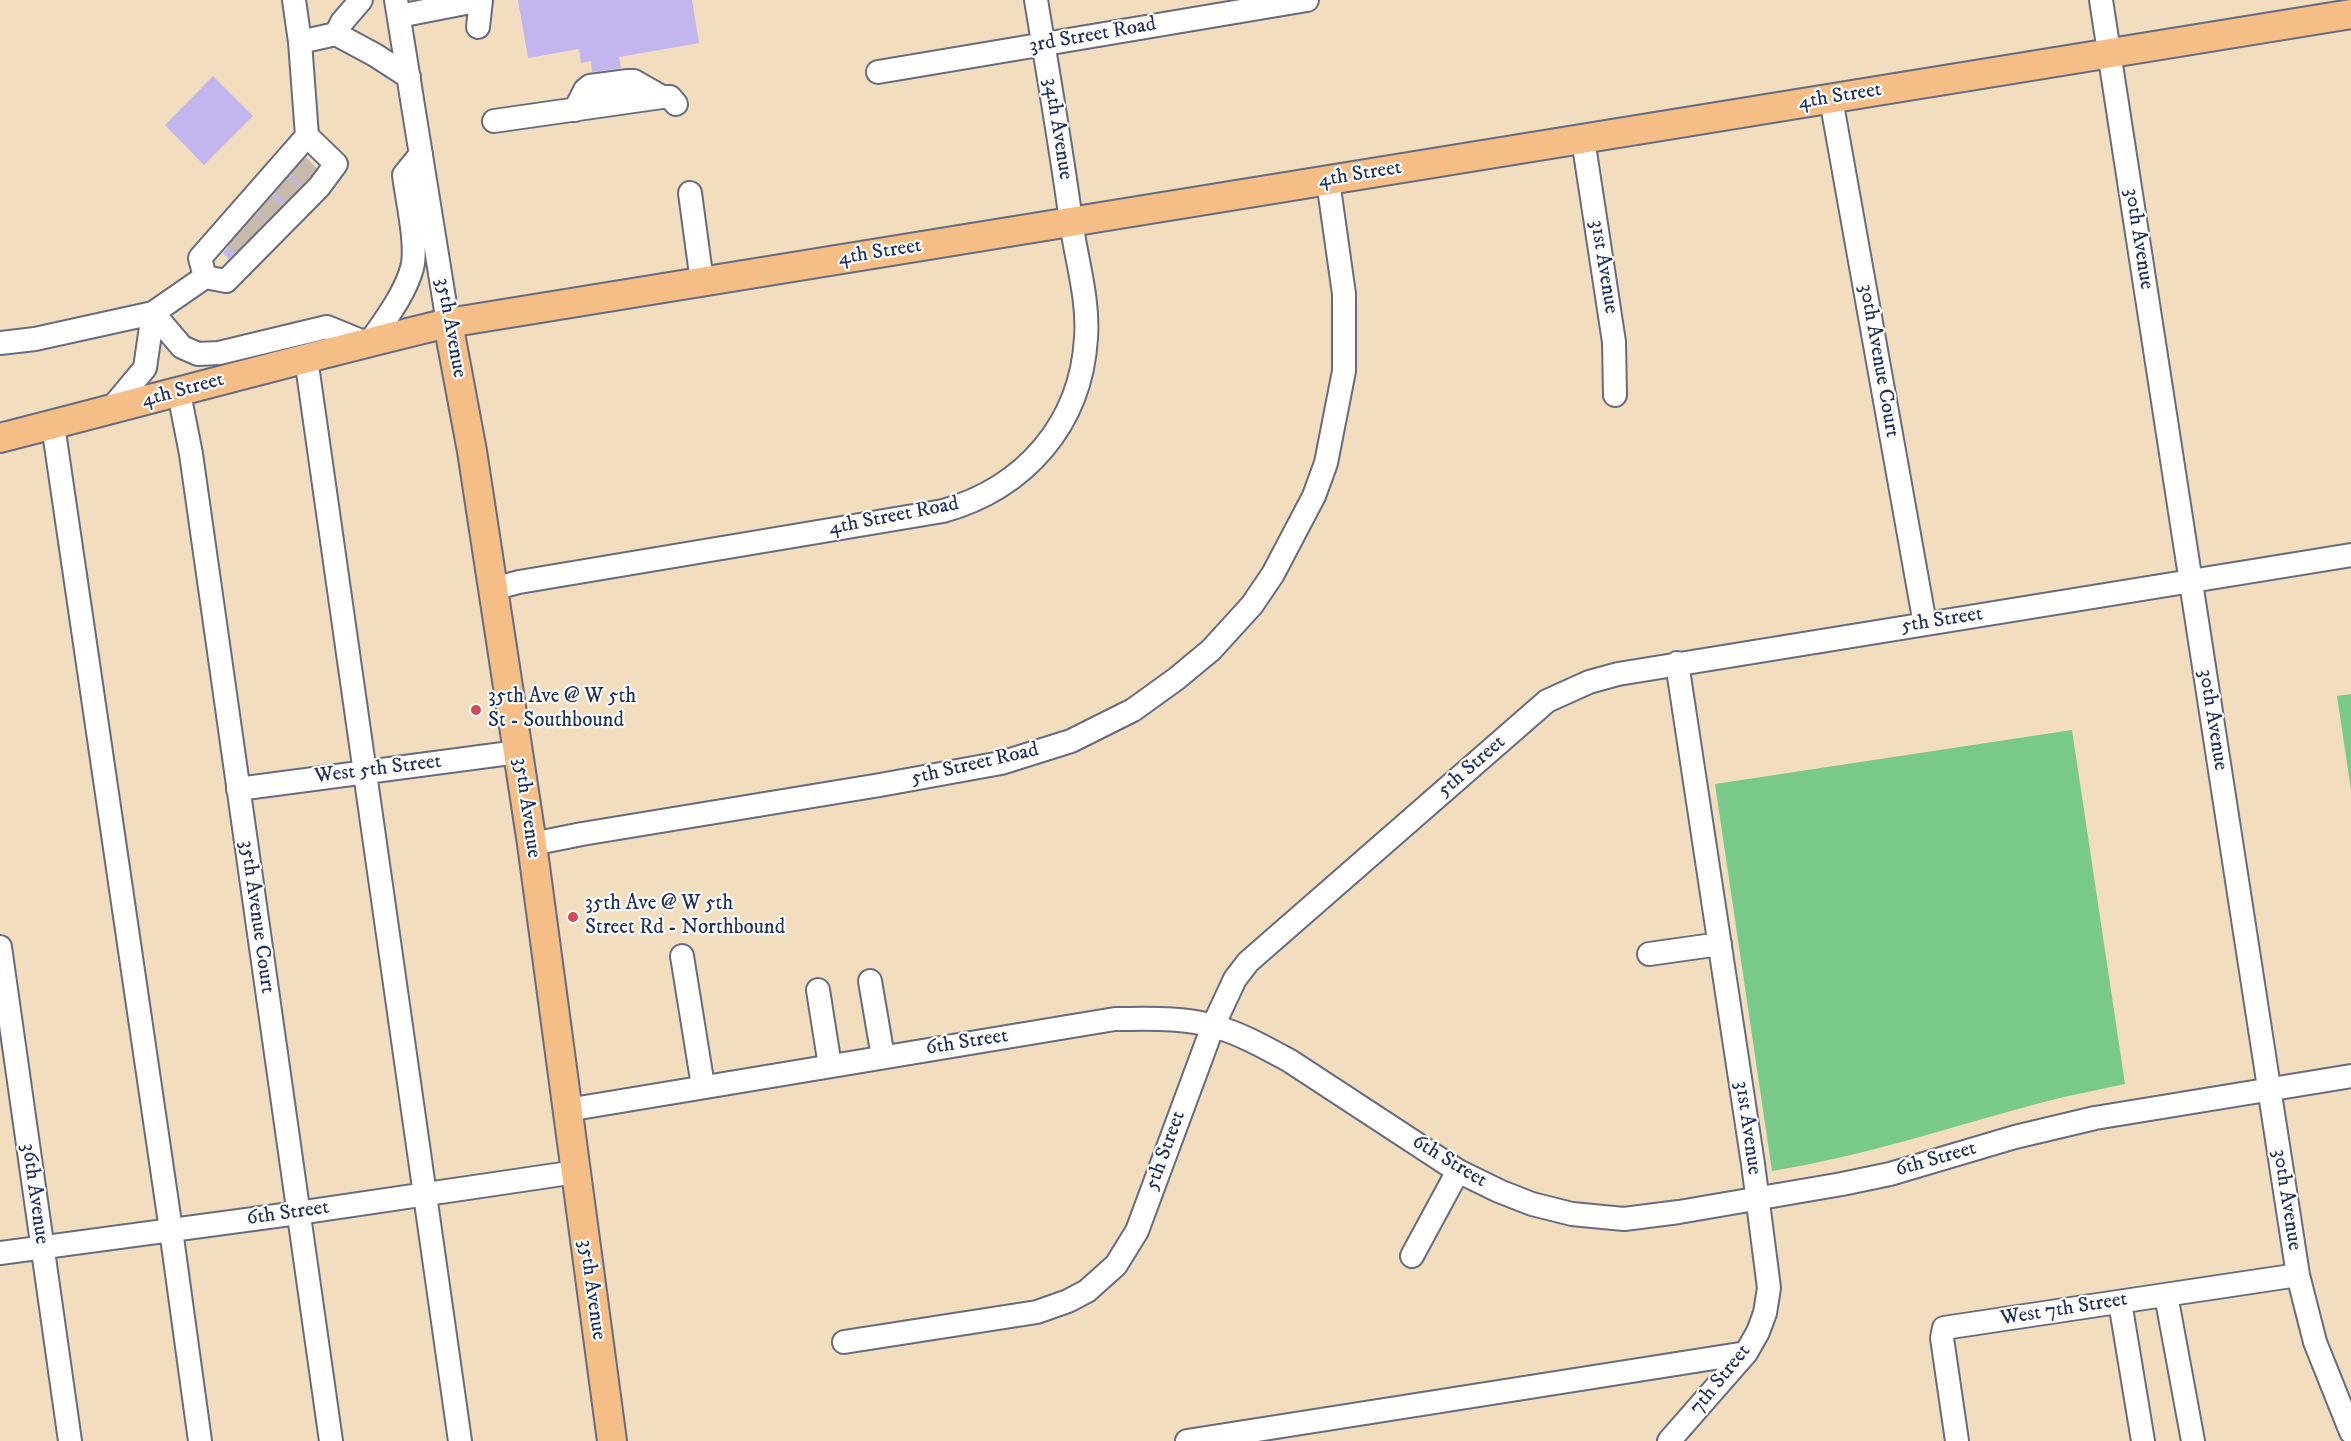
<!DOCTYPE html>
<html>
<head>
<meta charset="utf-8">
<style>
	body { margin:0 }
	canvas { display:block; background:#f2ddbe }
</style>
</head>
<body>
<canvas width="2351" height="1441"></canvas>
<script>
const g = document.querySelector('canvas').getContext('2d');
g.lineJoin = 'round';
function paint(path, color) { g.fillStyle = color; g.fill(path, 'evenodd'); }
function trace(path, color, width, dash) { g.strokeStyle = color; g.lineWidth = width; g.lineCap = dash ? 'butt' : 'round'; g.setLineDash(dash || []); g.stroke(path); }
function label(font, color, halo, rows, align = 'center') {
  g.font = font + ' "IM FELL DW Pica",serif'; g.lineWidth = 4.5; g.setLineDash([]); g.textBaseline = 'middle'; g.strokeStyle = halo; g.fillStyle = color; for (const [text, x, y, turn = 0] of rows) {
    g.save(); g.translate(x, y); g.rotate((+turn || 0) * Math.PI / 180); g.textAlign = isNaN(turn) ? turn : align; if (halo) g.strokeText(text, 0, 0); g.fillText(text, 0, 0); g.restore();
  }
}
paint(new Path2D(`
	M2351 694V790L2337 696Z
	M2072 730 2125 1084C2098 1090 2070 1095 2044 1102 1953 1126 1865 1156 1772 1171L1715 784Z`), '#78c98a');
paint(new Path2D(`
	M518 0H692L699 43 619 57 621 68 592 72 591 61 581 63 579 49 528 58Z
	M213 76 253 116 204 165 165 125Z
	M304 159 315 169 309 178 229 259 223 253Z`), '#c3b5ed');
trace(new Path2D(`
	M298 165 310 177
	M281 184 294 195
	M264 203 276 215
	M248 221 260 233
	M234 237 246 248`), '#c7baab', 22, [22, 11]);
const minor = new Path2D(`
	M396 0 448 323
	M2101 0 2298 1275 2315 1342 2351 1432
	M399 16 481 0
	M478 27 481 0
	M336 34 342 22 361 0
	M300 42 336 34 375 55 409 77
	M878 72 1307 0
	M1831 99 1925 624
	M575 110 585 90 590 86 628 81H634L662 97
	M494 121 662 97H670L676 104
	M1583 139 1614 342 1615 395
	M690 193 702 282
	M205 277 226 281 319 187 336 164 307 136
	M153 313 182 347 198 354 219 353 327 327 366 343
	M370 342C385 320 405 294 412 268 418 245 407 200 404 175L421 154
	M0 343 35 339 153 313 205 277 200 258 307 136 300 42 294 0
	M306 358 460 1441
	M179 393 191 454 331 1441
	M110 410 145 368 153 313
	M53 425 171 1230 200 1441
	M493 589 519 582 943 511C1025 488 1081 424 1086 338 1089 299 1076 259 1071 221 1061 147 1048 73 1036 0
	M238 789 518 752
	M532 844 582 834 880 785 1001 763 1071 741 1133 710 1176 679 1211 650 1252 605 1273 574 1314 496 1326 463 1344 371V294L1328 181
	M0 947 70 1441
	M1649 954 1720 944
	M682 956 703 1086
	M870 981 883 1057
	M818 990 830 1066
	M567 1110 1115 1019C1147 1019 1183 1017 1213 1026 1240 1033 1266 1048 1290 1061L1458 1171 1499 1191 1532 1204 1572 1214 1624 1219 1679 1212 1842 1184 1890 1174 2015 1137 2095 1118 2351 1076
	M0 1253 298 1213 576 1172
	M1412 1256 1458 1171
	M2166 1295 2193 1441
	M2120 1302 2143 1441
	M844 1342 1037 1312 1068 1301 1087 1291 1116 1265 1137 1231 1213 1026 1235 979 1248 962 1547 701 1589 682 1618 674 2351 555
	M1187 1441 1746 1353
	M1669 1441 1746 1353 1758 1332 1765 1313 1769 1288 1753 1164 1677 663
	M1957 1441 1942 1338 1944 1328 2298 1275`);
const major = new Path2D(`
	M448 323 472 451 532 844 612 1441
	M0 438C149 400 298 359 448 323L2351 14`);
trace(minor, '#666c80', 26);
trace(major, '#666c80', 32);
trace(minor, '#fff', 22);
trace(major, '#f6be87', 28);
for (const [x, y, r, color] of [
	[476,710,6,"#d1495b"],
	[573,917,6,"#d1495b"]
]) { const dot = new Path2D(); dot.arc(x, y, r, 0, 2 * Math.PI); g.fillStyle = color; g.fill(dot); trace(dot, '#fdfcf7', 2); }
label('21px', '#1b2f5e', '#fdfcf7', [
	["3rd Street Road",1093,36,-10],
	["4th Street",1840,97,-9],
	["34th Avenue",1057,129,81],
	["4th Street",1360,175,-9],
	["30th Avenue",2138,239,81],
	["4th Street",880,253,-9],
	["31st Avenue",1603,267,81],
	["35th Avenue",450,328,80],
	["30th Avenue Court",1878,361,80],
	["4th Street",183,391,-15],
	["4th Street Road",894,517,-11],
	["5th Street",1942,621,-9],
	["30th Avenue",2212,720,81],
	["5th Street Road",975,765,-13],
	["5th Street",1472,767,-41],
	["West 5th Street",378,770,-7],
	["35th Avenue",526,808,82],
	["35th Avenue Court",256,917,82],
	["6th Street",967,1043,-9],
	["31st Avenue",1747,1128,82],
	["5th Street",1166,1151,-70],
	["6th Street",1936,1160,-16],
	["6th Street",1449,1162,31],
	["36th Avenue",34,1194,82],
	["30th Avenue",2286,1200,81],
	["6th Street",288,1214,-8],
	["35th Avenue",591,1290,82],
	["West 7th Street",2064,1310,-9],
	["7th Street",1721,1380,-51]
]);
label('21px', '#1b2f5e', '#fdfcf7', [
	["35th Ave @ W 5th",488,698],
	["St - Southbound",488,722],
	["35th Ave @ W 5th",585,905],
	["Street Rd - Northbound",585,929]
], 'left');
</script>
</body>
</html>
